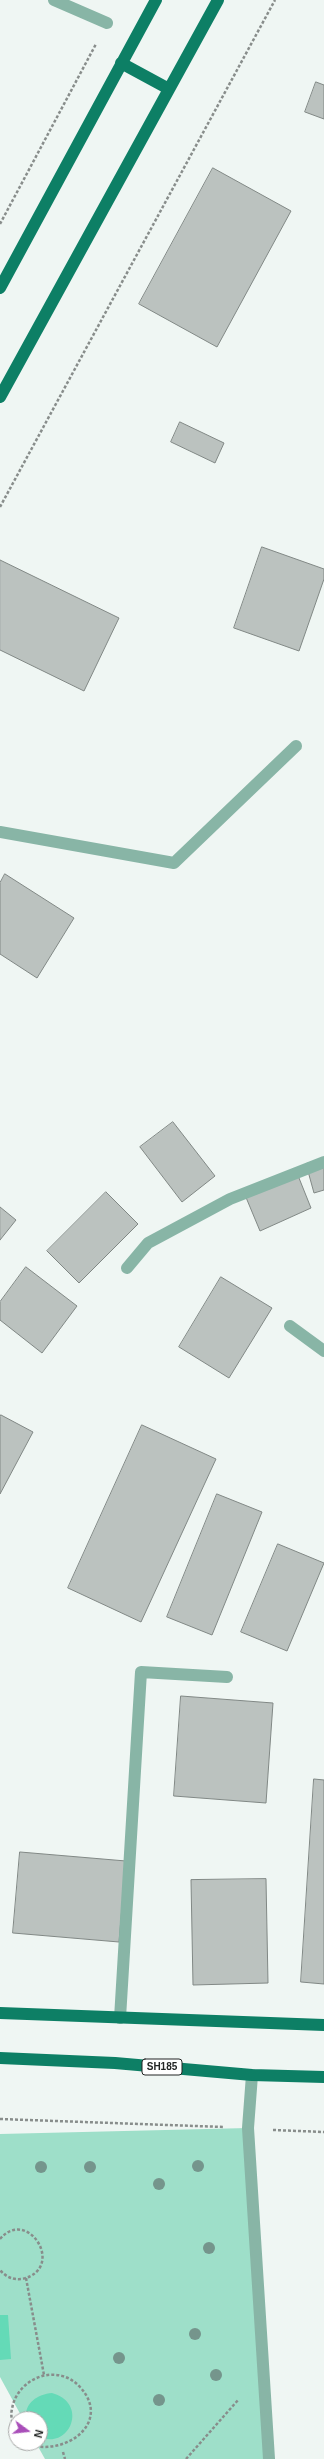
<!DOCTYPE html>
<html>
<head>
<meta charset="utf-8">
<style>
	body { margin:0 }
	#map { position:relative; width:324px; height:2459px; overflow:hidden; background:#eff6f3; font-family:Helvetica,sans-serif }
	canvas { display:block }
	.north { position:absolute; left:8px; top:2411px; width:40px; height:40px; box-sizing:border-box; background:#fff; border:1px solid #a7a8a7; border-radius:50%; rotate:105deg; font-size:11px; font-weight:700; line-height:16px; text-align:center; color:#222524 }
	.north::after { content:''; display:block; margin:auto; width:14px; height:18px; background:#a94eb9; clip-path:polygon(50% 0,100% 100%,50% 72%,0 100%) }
</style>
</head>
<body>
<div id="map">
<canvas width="324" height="2459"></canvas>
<div class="north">N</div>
</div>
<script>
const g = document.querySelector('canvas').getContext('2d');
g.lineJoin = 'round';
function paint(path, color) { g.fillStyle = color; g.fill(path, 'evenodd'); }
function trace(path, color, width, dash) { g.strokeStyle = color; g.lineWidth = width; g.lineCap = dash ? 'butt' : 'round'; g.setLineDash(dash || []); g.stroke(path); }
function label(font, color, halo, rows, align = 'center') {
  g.font = font + ' Helvetica,sans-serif'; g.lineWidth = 3; g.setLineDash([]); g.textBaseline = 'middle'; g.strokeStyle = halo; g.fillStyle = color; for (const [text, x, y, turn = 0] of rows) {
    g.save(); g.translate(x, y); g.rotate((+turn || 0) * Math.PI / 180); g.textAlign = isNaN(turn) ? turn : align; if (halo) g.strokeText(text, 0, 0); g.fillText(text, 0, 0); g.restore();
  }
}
paint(new Path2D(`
	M248 2128 267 2459H45L36 2443H40V2419H23L0 2377V2134Z`), '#9edfc9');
paint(new Path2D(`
	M0 2315H8L11 2359 0 2360Z
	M52 2393C89 2403 70 2450 40 2437V2419H26C24 2403 38 2394 52 2393Z`), '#64dab7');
const building = new Path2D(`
	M316 82 324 85V119L305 112Z
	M213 168 291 211 217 347 139 304Z
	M180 422 224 443 215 463 171 442Z
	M262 547 324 569V579L299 651 234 628Z
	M0 560 119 618 84 691 0 650Z
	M5 874 74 918 37 978 0 954V883Z
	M173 1122 215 1176 182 1202 140 1147Z
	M324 1159V1190L314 1193 306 1164Z
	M297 1173 311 1208 260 1231 245 1195Z
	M106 1192 138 1224 79 1283 47 1251Z
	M0 1207 16 1220 0 1240Z
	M26 1267 77 1306 42 1353 0 1320V1302Z
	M221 1277 272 1308 229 1378 179 1347Z
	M1 1415 33 1432 0 1494V1417Z
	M142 1425 216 1459 141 1622 68 1588Z
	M217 1494 262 1512 212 1635 167 1617Z
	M278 1544 324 1563 287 1651 241 1632Z
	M181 1696 273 1703 266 1803 174 1796Z
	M314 1779 324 1780V1984L301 1982Z
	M20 1852 126 1861 119 1942 13 1933Z
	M266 1879 268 1983 193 1985 191 1880Z`);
paint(building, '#bbc2bf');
trace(building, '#818885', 1);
trace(new Path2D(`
	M0 224 96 44
	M0 507 275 0
	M0 2119 224 2127
	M273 2130 324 2132
	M0 2239C28 2206 67 2269 22 2279 13 2280 6 2277 0 2270
	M26 2278 44 2375
	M16 2432C13 2425 10 2417 12 2409 17 2378 57 2362 80 2387 113 2423 64 2459 24 2443
	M63 2452 65 2459
	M186 2459 239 2399`), '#888d8b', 2.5, [3, 2]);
trace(new Path2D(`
	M54 0 107 23
	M0 832 174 863 296 746
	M127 1268 148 1243 230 1199 324 1162
	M290 1326 324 1351
	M120 2018 141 1672 227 1677
	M252 2075 248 2128 269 2459`), '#88b5a6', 12);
trace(new Path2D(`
	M121 63 169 89
	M0 288 156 0
	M0 397 218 0
	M0 2013 324 2025
	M0 2058 115 2063 252 2075 324 2077`), '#0d7f65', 12);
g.fillStyle = '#75958c';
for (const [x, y] of [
	[198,2166],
	[41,2167],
	[90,2167],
	[159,2184],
	[209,2248],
	[195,2334],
	[119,2358],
	[216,2375],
	[159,2400]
]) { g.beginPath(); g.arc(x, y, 6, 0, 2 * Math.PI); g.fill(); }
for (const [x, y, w] of [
	[162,2067,40]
]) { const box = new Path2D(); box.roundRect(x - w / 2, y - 8, w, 16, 3); g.fillStyle = '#fff'; g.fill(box); trace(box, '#222524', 1); }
label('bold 10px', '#222524', null, [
	["SH185",162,2067]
]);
</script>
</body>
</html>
